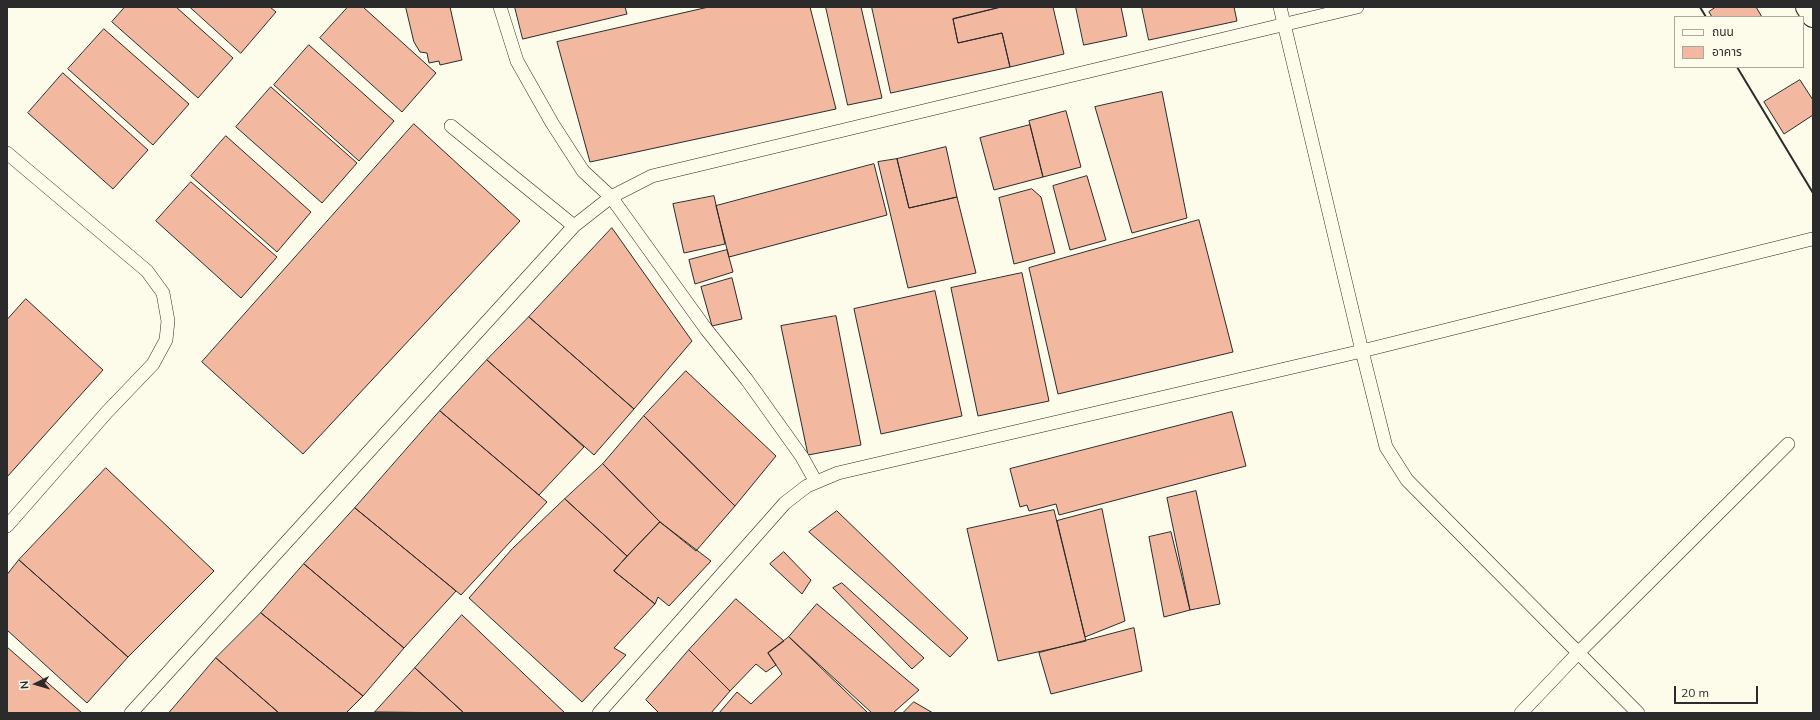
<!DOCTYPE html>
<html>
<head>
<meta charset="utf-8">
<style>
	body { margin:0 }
	#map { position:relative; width:1820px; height:720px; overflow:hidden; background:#fdfbea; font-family:Mulish,"Noto Sans Thai",sans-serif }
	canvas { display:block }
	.frame { position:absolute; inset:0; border:8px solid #2b2b2b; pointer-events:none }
	.legend { position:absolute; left:1674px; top:16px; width:130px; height:52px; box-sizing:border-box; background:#fdfbea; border:1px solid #a9a89e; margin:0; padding:5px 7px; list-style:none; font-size:12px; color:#2b2b2b }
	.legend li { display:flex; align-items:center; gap:8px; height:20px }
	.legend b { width:20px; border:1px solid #a9a89e }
	.north { position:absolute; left:16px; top:664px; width:40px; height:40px; -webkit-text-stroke:3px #fdfbea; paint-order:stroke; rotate:265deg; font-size:11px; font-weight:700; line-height:16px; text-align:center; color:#2b2b2b }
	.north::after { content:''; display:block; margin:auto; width:14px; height:18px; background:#2b2b2b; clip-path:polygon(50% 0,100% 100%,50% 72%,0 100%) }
	.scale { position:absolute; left:1674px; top:686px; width:84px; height:18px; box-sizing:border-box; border:2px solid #2b2b2b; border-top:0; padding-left:5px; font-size:12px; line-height:14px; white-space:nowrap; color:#2b2b2b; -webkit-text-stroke:3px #fdfbea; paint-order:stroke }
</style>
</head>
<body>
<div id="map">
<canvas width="1820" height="720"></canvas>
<div class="frame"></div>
<ul class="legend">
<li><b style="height:5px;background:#fdfbea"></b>ถนน</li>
<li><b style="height:11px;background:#f2b8a0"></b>อาคาร</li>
</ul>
<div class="north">N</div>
<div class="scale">20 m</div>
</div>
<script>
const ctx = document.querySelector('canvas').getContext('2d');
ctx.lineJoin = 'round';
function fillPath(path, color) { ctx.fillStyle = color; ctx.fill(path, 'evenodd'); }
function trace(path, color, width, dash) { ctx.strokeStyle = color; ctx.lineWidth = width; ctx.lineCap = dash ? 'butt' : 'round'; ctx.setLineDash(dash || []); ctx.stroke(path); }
const building = new Path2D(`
	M125,7H176L233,58L198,98L112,22Z
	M190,7H270L276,12L241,53Z
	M348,7H363L436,73L402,112L320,38Z
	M406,7H450L462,60L440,65L439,61L429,63L427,53L420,52L414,42Z
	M515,7H625L627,14L523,39Z
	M709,7H810L836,109L590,162L557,42Z
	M826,7H861L882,98L848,105Z
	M872,7H1001L953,19L958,43L1002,33L1010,67L891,93Z
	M1001,7H1053L1064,54L1010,67L1002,33L958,43L953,19Z
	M1076,7H1121L1127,36L1084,45Z
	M1142,7H1234L1237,21L1149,40Z
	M1716,7H1756L1762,17H1712L1709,12Z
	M104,29L189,104L153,145L68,69Z
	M309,45L394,121L359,161L274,85Z
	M63,73L148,150L113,189L28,113Z
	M1800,80L1813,100V115L1784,134L1764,102Z
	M271,87L357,163L322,203L236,127Z
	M1162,92L1187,218L1132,233L1095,107Z
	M1066,111L1081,167L1043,177L1029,121Z
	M414,124L520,221L303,454L202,362Z
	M1030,125L1043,177L994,190L980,138Z
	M226,136L311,212L277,252L191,176Z
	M946,147L957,197L909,208L897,159Z
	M897,159L909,208L957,197L976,273L908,288L878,162Z
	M874,164L887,215L729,257L716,206Z
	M1087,176L1106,240L1070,250L1053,186Z
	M191,182L277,257L241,298L156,221Z
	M1032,189L1041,197L1055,253L1014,264L999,198Z
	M714,196L725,244L684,253L673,204Z
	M1199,220L1233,352L1058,394L1029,268Z
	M612,228L692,341L634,409L529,317Z
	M727,250L733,272L695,284L689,260Z
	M1022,273L1049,401L978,416L951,288Z
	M732,278L742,319L712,326L701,287Z
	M935,291L962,416L881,434L854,309Z
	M26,299L103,370L7,477V320Z
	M836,316L861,445L808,455L781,326Z
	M529,317L634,409L594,455L487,360Z
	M487,360L584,447L539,495L440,411Z
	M686,371L776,456L735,506L644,416Z
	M440,411L547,502L461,595L355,508Z
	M1232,412L1246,466L1059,515L1056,504L1029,511L1027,505L1020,507L1010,469Z
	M644,416L735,506L696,551L660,522L603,464Z
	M603,464L660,522L627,556L565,499Z
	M106,468L214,571L128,657L19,560Z
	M1196,491L1220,604L1190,610L1167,498Z
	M565,499L627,556L614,571L655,604L614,648L626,655L582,702L469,598L512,549Z
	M355,508L456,591L404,648L304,564Z
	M1102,509L1125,621L1085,637L1057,521Z
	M1054,510L1086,641L998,661L967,529Z
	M837,511L968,638L950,657L809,532Z
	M660,522L711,561L669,606L658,597L655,604L614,571Z
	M1171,532L1190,610L1164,617L1149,537Z
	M784,552L811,580L802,594L770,564Z
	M19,560L128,657L87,703L7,630V575Z
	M304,564L404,648L363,696L261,613Z
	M842,583L924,658L912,669L833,588Z
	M736,599L784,641L768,653L776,665L766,672L756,664L730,691L689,650Z
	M817,604L919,690L893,713H872L789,637Z
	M261,613L363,696L346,713H279L216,658Z
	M462,615L565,713H464L415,668Z
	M1134,628L1142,671L1051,694L1039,653Z
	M789,637L868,713H719L737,692L751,704L782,674L768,653Z
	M7,647L82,713H7Z
	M689,650L730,691L711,713H659L646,700Z
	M216,658L279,713H169Z
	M415,668L464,713L375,712Z
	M914,702L933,713H903Z`);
const service = new Path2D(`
	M500,7L517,61L552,123L583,171L611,197L706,329L747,380L802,457L816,482
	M1280,7L1362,351L1386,447L1407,480L1638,713
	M451,126L574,226
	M7,153L147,271L163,293L168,321L166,340L153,364L107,412L7,526
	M131,713L574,226L611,197L652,176L1357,7
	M599,713L785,503L807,486L838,473L1362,351L1812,239
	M1521,713L1579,652L1788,444`);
const minor = new Path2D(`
	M1807,7L1813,16`);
const wall = new Path2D(`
	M1700,7L1706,17
	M1737,67L1813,193`);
fillPath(building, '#f2b8a0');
trace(building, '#2b2b2b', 1);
trace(service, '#2b2b2b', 14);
trace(minor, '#2b2b2b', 24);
trace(service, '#fdfbea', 13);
trace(minor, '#fdfbea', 22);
trace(wall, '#2b2b2b', 2);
</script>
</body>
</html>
